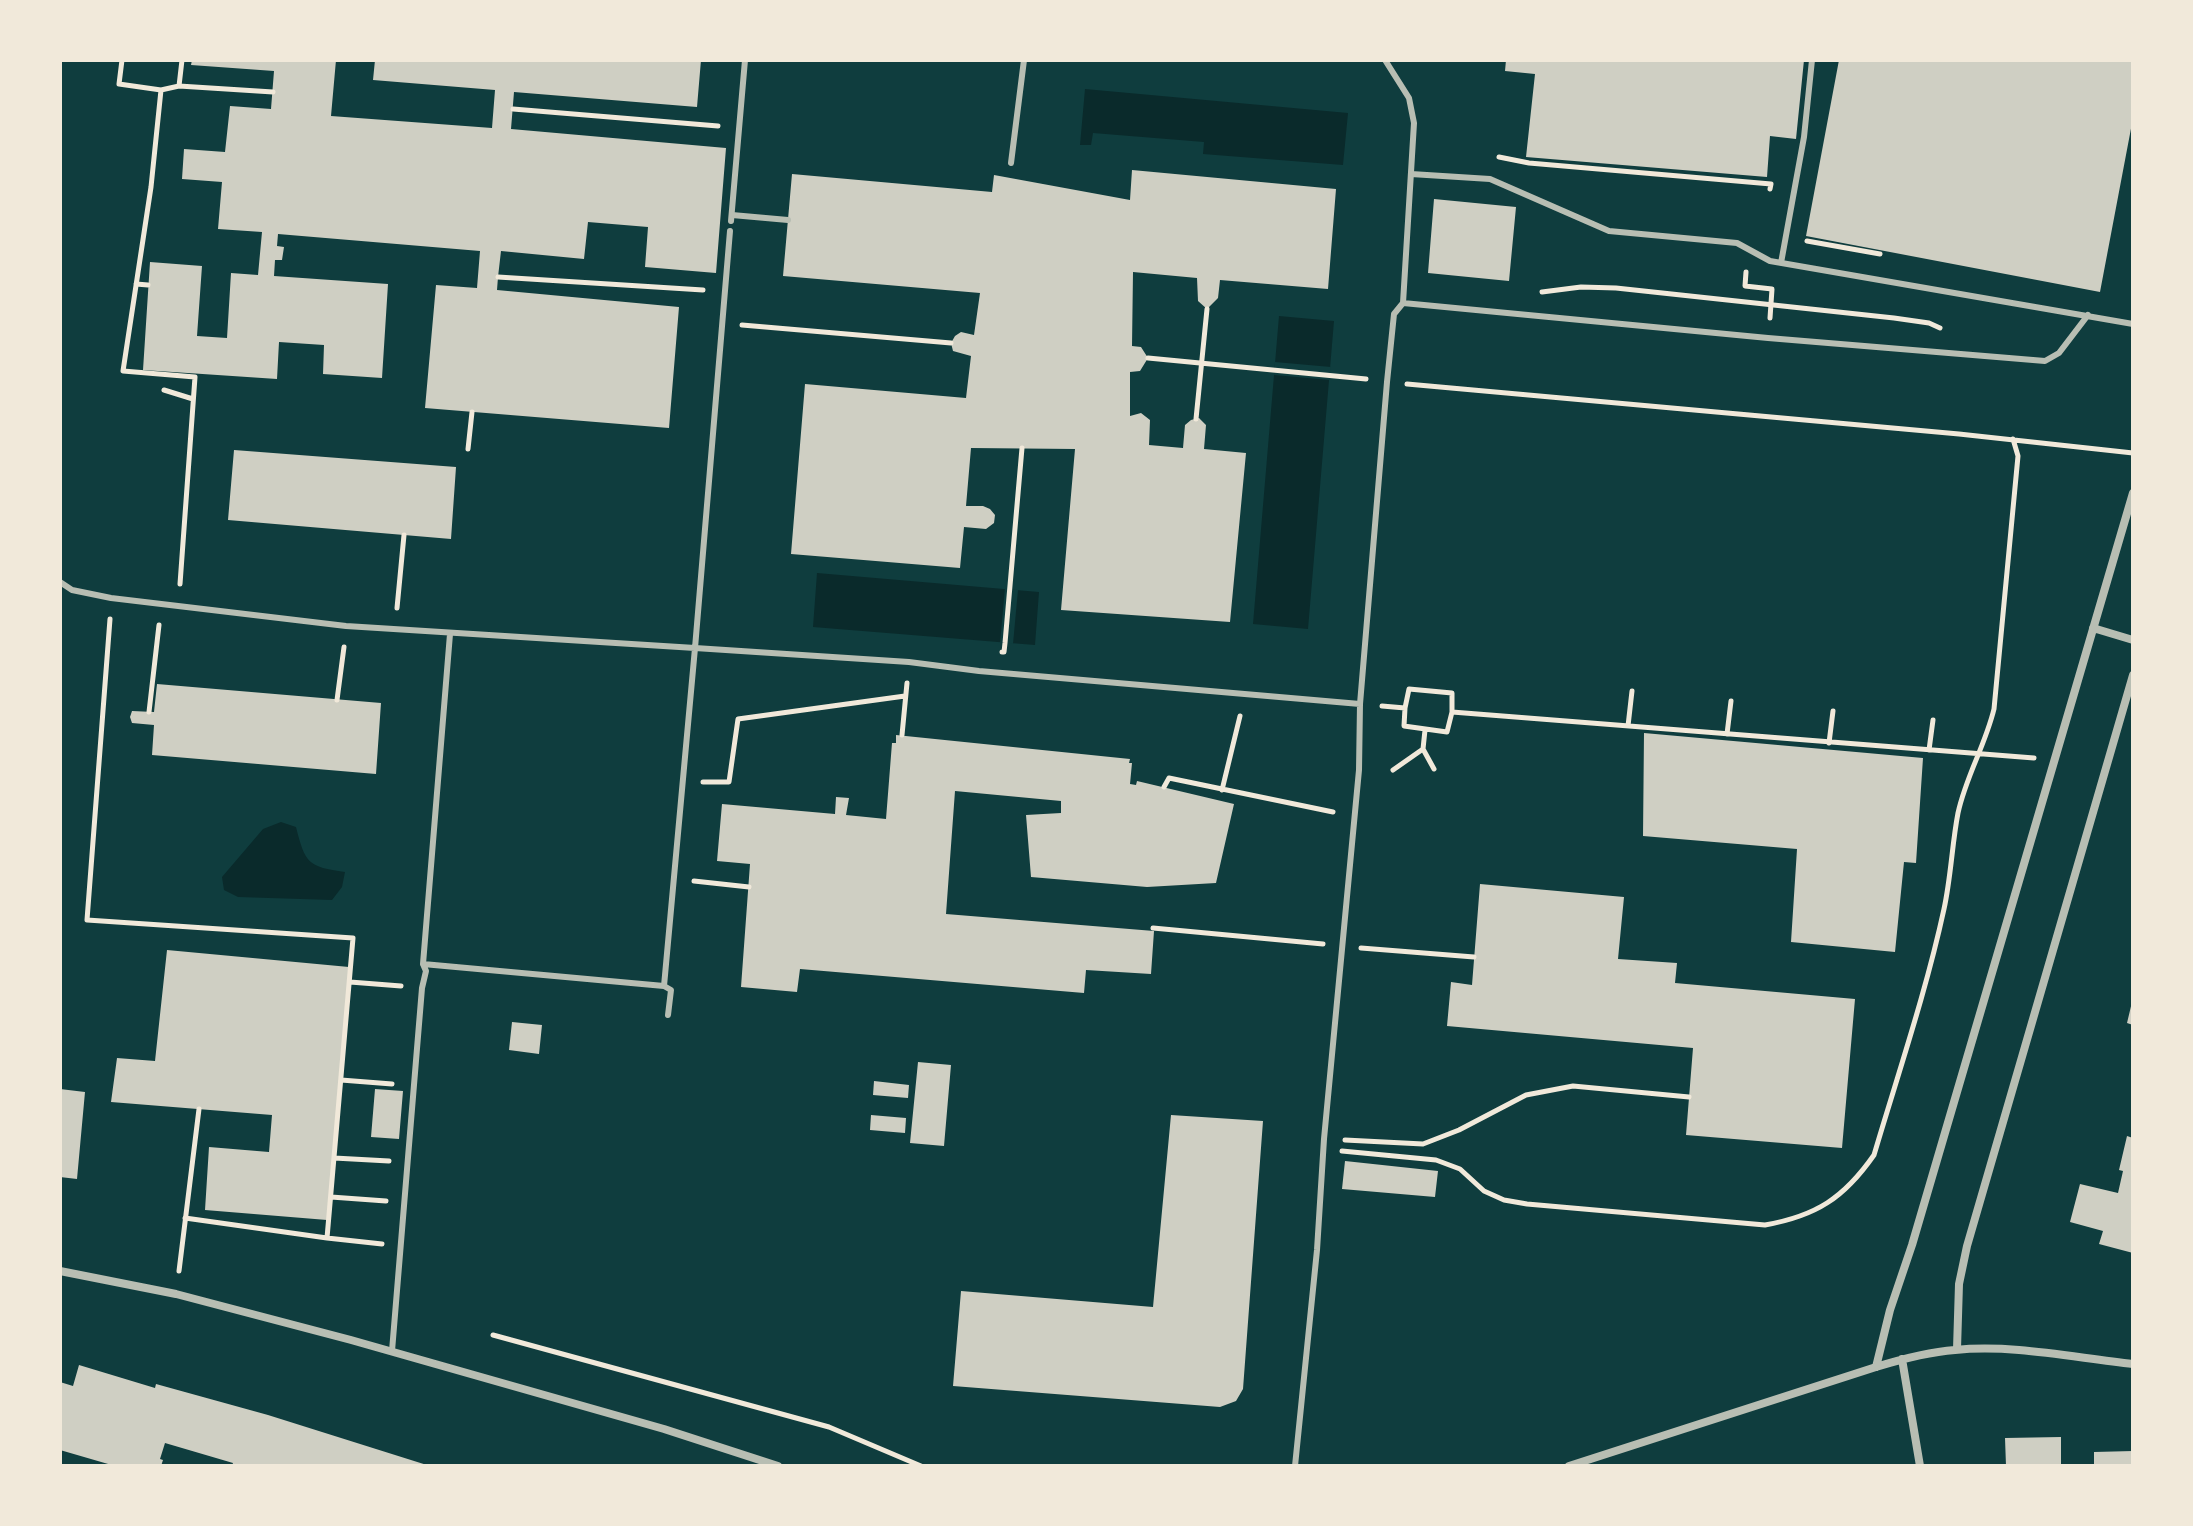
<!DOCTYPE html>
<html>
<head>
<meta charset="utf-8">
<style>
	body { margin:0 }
	#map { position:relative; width:2193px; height:1526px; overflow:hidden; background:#0f3d3e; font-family:Raleway,sans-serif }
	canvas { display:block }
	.frame { position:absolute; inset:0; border:62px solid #f1e9da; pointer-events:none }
</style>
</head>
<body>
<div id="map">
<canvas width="2193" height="1526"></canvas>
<div class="frame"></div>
</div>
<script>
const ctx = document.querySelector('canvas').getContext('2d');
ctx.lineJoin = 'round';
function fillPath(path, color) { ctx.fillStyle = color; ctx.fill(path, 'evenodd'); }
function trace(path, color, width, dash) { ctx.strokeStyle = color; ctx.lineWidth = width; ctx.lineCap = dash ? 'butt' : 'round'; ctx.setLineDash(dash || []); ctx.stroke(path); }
const water = new Path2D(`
	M1085,89L1348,113L1343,165L1203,154L1204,142L1093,133L1091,145H1080Z
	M1279,316L1334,321L1308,629L1253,624Z
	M817,573L1039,592L1035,645L813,627Z
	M281,822L296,827C305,863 308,867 345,872L342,887L332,900L238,897L224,890L222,877L263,829Z`);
const pier = new Path2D(`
	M1275,362L1331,367L1330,380L1274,375Z
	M1005,588L1018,590L1013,644L1000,643Z`);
const building = new Path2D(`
	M192,60H336L331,116L492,128L495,90L373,80L375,60H701L697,107L514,92L511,129L726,148L716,273L645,267L648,227L588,222L584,259L501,251L498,277L497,290L679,307L669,428L425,408L436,285L477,288L480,251L278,234L277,246L284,247L282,260H275L274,276L388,284L382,378L323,374L324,345L279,342L277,379L143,370L150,262L202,266L197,336L227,338L231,273L258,275L262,232L218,229L222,182L182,179L184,149L225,152L230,106L271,109L274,71L191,65Z
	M1506,60H1804L1796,139L1770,136L1767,177L1526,157L1535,74L1505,71Z
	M1839,60H2133V118L2100,292L1806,236Z
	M1132,170L1336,189L1328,289L1220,280L1218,298L1207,309L1198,301L1197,278L1133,272L1132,346L1141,347L1148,358L1140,371L1130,372V416L1141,413L1150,420L1149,445L1183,448L1185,425L1191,420L1199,418L1206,425L1204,449L1246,453L1230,622L1061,610L1075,449L971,448L966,506H983L990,509L995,515L994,523L986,529L964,527L960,568L791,554L805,384L966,398L971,356L953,351L951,343L955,336L961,332L974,335L980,293L783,276L792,174L992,192L994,175L1130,200Z
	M1434,199L1516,207L1509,281L1428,273Z
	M234,450L456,467L451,539L228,520Z
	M157,684L381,703L376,774L152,755L154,725L132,723L130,717L132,711L154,712Z
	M1644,733L1923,758L1916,863L1904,862L1895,952L1791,942L1797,849L1643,836Z
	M896,735L1130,759L1129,763H1132L1130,784L1136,785L1137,781L1234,804L1216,883L1147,887L1031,877L1026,815L1061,813V801L955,791L946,914L1154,931L1151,974L1086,970L1084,993L800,969L797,992L741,987L750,864L717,861L722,804L835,814L836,797L849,798L846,815L886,819L892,743H896Z
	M1480,884L1624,897L1618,959L1677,963L1675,983L1855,999L1842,1148L1686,1135L1693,1048L1447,1026L1451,982L1472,985Z
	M167,950L349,967L327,1220L205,1210L209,1147L269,1152L272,1115L111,1102L117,1058L155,1061Z
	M2132,1002H2133V1025L2127,1023Z
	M512,1022L542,1025L539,1054L509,1050Z
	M918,1062L951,1065L944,1146L910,1143Z
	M874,1081L909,1085L908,1098L873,1095Z
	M60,1089L85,1092L77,1179L60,1177Z
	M375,1089L403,1091L399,1139L371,1137Z
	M871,1115L906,1118L905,1133L870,1130Z
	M1171,1115L1263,1121L1243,1389L1236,1401L1220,1407L953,1386L961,1291L1153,1307Z
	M2127,1136L2133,1138V1253L2099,1244L2103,1231L2070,1222L2080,1184L2118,1193L2123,1171L2119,1170Z
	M1345,1161L1438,1171L1435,1197L1342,1189Z
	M79,1365L155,1388L156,1384L268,1415L430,1466H232L233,1463L165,1443L160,1459L163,1460L161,1466H115L60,1450V1382L73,1386Z
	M2061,1437V1466H2006L2005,1438Z
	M2133,1451V1466H2094V1452Z`);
const path = new Path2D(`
	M122,60L119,84L161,90L151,187L123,371L195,377L180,584
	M179,86L182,60
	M161,90L179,86L273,92
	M513,109L718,126
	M1499,157L1529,163L1771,184L1770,189
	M1807,241L1880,254
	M1746,272L1745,286L1772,289L1770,318
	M498,277L703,290
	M136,284L148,285
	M1542,292L1581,287L1616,288L1894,318L1929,323L1940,328
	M742,325L951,343
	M1148,358L1366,379
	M1407,384L1959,434L2133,453
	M164,390L193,399
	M1196,419L1207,309
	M468,449L472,412
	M397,608L404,535
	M110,619L87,920L353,938L327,1238L185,1218
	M1002,652H1004L1005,643L1022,448
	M337,700L344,647
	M1382,706L1405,708L1409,689L1452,693V712L2034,758
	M1405,708L1404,726L1447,732L1452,712
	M149,712L159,625
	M1628,726L1632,691
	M1425,730L1423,749L1434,769
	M1727,734L1731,701
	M902,735L907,683
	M1829,743L1833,711
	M1929,750L1933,720
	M1393,770L1423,749
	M703,782H729L738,719L905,696
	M1164,787L1169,778L1333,812
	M1222,790L1240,716
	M694,881L749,887
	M1153,928L1323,944
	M1361,948L1474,957
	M350,982L401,986
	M341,1080L392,1084
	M1345,1140L1423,1144L1459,1130L1526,1095L1573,1086L1689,1097
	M1342,1151L1436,1160L1460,1169L1484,1191L1504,1200L1527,1204L1765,1225C1816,1216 1844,1198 1874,1155C1898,1074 1926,992 1944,909C1951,877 1952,844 1958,813C1966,776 1985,746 1994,709L2018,456L2013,439
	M334,1158L389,1161
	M331,1197L386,1201
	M327,1238L382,1244
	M179,1271L199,1109
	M493,1335L829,1427L921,1466`);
const service = new Path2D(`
	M1011,163L1024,60
	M1411,174L1490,179L1609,231L1737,243L1770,261L2133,324
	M732,215L788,220
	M731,221L745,60
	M730,231L695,648L909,662L979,671L1360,704
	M1781,263L1804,137L1812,60
	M1403,303L1768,338L2045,361L2059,353L2088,315
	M60,582L72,590L111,598L346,626L695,648L664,986L671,990L668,1015
	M423,964L664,986
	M392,1351L422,988L426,971L423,964L450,634
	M1295,1466L1317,1250L1324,1139L1359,770L1360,704L1387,382L1394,314L1403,303L1414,123L1409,98L1385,60`);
const minor = new Path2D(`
	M2093,628L2133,640
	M60,1271L176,1294L351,1340L664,1429L778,1466
	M1957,1349L1959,1284L1967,1246L2133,675
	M1902,1359L1920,1466
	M1876,1367L1890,1310L1912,1245L2133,493
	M1569,1466L1876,1367C1902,1359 1928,1352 1955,1350C2013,1344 2075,1358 2133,1364`);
fillPath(water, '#0a2a2b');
fillPath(pier, '#0f3d3e');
fillPath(building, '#cfcfc3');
trace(path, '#f1e9da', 5);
trace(service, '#b8beb3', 6);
trace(minor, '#b8beb3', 8);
</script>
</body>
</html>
